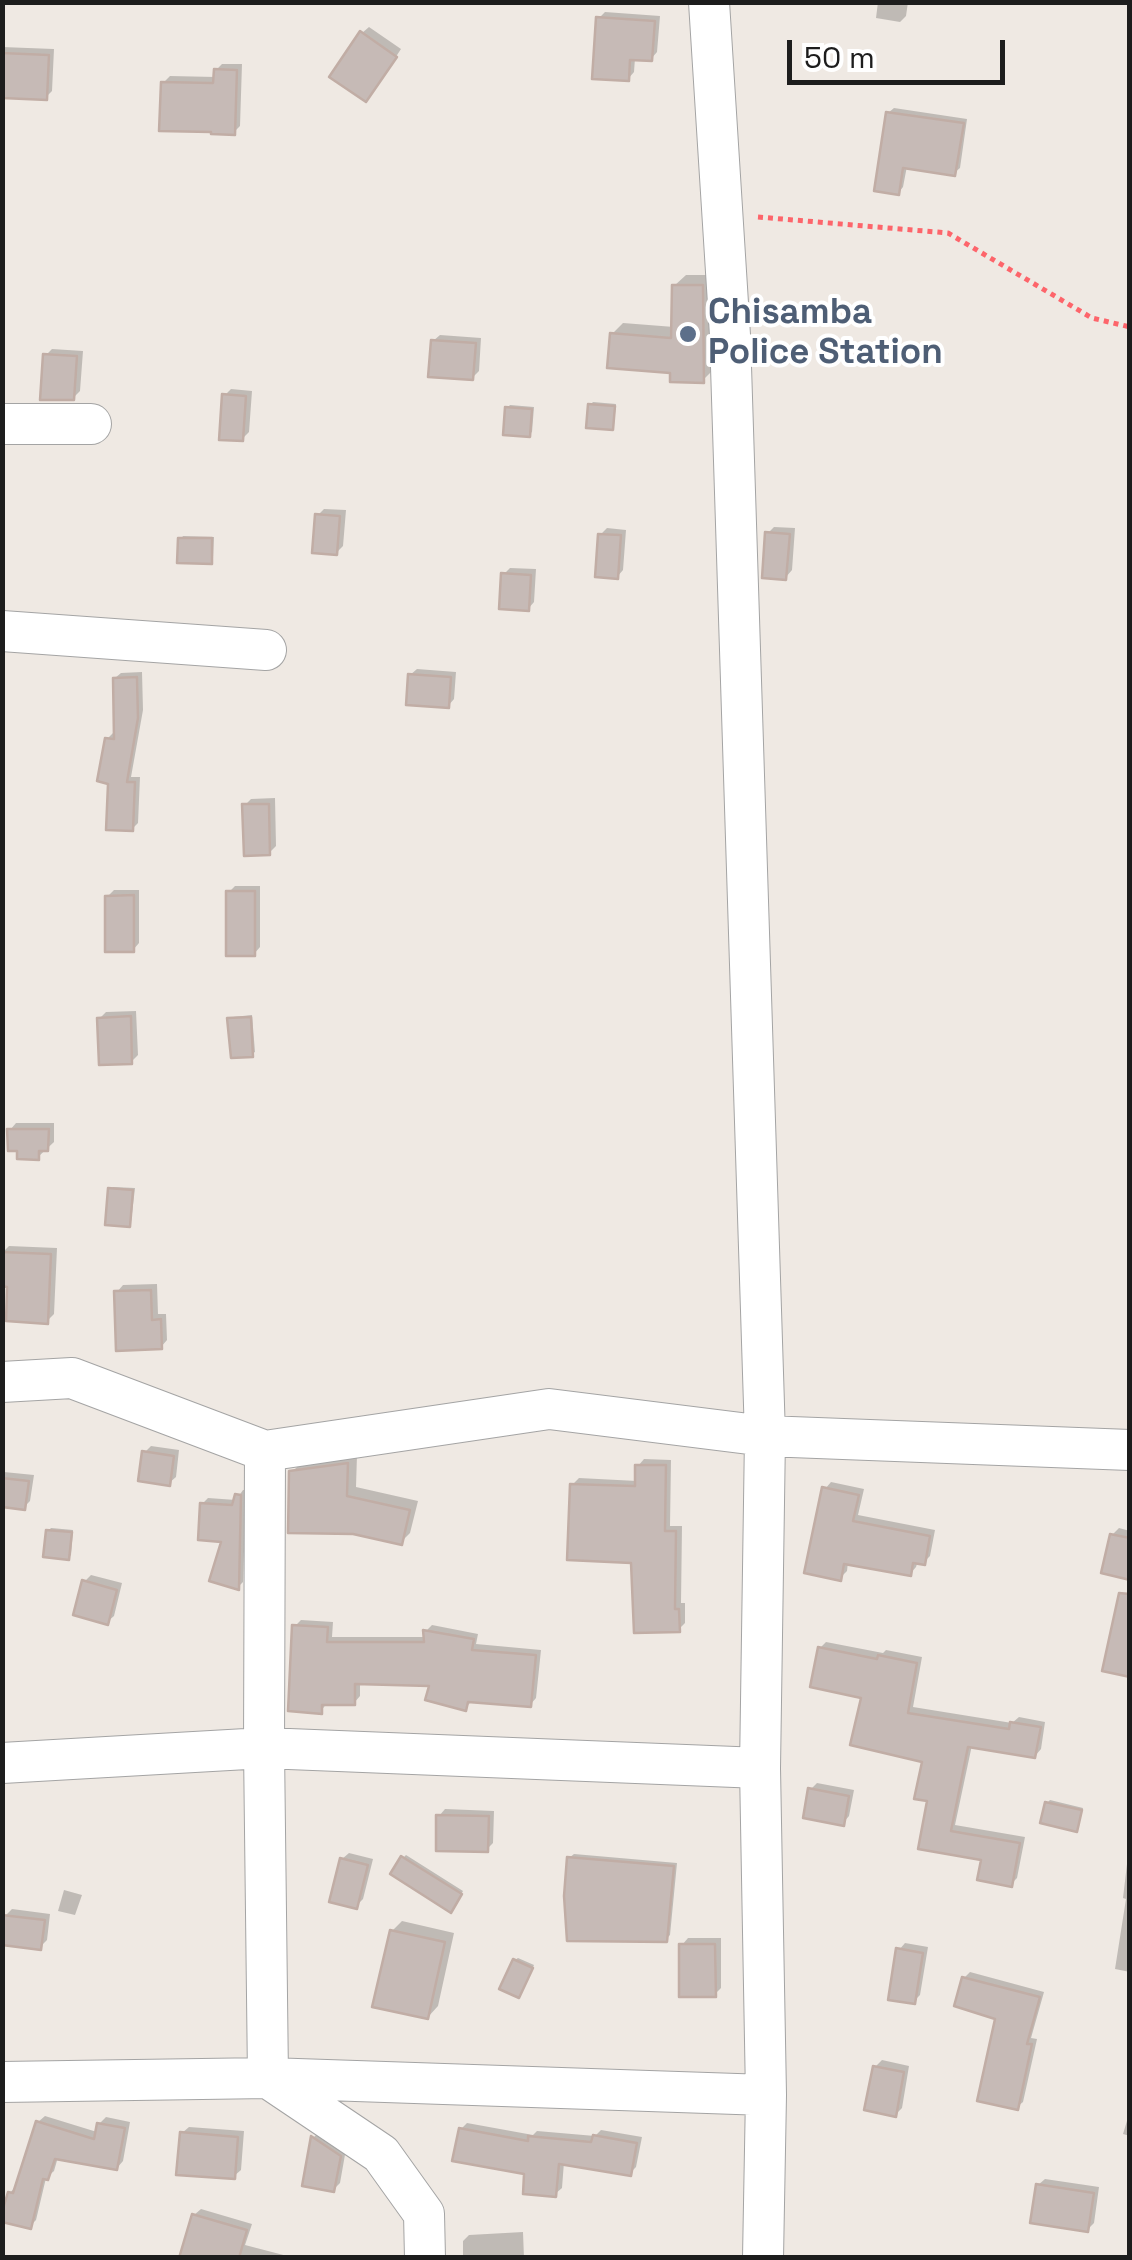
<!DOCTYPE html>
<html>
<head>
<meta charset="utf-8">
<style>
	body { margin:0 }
	#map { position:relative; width:1132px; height:2260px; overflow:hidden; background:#efe9e3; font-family:"Space Grotesk",sans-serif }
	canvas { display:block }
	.frame { position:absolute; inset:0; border:5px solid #1d1d1d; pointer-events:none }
	.scale { position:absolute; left:787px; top:40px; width:218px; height:45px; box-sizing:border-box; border:5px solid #1d1d1d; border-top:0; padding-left:12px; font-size:30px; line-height:35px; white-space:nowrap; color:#1d1d1d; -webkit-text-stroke:8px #fff; paint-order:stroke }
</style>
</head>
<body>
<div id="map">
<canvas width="1132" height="2260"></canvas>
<div class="frame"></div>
<div class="scale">50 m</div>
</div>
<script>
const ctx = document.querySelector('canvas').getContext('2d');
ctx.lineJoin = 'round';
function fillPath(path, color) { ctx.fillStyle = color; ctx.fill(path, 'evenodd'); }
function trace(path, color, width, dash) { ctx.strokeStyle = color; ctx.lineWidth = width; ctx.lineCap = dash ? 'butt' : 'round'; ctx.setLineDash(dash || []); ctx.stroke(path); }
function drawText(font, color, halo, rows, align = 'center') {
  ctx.font = font + ' "Space Grotesk",sans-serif'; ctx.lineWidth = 8; ctx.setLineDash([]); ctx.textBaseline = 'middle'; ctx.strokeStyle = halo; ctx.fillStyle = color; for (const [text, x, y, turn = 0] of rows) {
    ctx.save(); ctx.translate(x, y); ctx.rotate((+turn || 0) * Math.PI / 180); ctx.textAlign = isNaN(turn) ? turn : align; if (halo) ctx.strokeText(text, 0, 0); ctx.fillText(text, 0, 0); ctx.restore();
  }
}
const shadow = new Path2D(`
	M878,2H908L906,16L900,22L876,18Z
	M605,12L660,16L657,52L651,59L635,58L634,72L628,79L599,18Z
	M369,27L401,49L372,93L362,33Z
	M2,47L54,49L52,91L46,97L2,95Z
	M222,64H242L240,126L234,132L163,83L170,76L216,77V70Z
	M894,108L967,119L960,168L954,173L907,166L903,187L898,193L888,113Z
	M686,275H713L714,369L703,380L612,334L623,323L674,327V286Z
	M440,335L481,338L479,371L472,378L433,341Z
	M52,349L83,351L80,391L73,398L46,355Z
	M231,389L252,391L249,432L242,439L224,396Z
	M593,402L616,404L614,425L612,427L590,405Z
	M510,405L534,407L532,432L529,434L507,408Z
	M324,509L346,510L343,546L336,553L318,515Z
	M774,527L795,528L792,570L786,577L768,533Z
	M607,528L626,530L623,570L617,577L600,535Z
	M183,536L214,537L213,559L211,562L181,539Z
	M510,568L536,569L534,602L528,609L504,574Z
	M417,669L456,672L454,699L448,706L410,675Z
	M142,672L143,710L131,777H140L138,823L132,829L111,782L107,739L113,733L117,734L115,678L121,673Z
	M275,798L276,846L269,853L245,805L251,799Z
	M235,886H260V947L254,954L229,892Z
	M114,890H139V943L133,950L107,897Z
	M136,1011L138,1055L131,1062L99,1019L106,1012Z
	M252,1015L255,1052L252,1054L230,1019L233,1017Z
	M16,1123H54V1142L38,1157L10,1130Z
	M113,1187L135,1188L131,1222L129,1224L110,1189Z
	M9,1246L57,1248L54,1314L47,1321L10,1284L3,1252Z
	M157,1284L158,1314H166L167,1340L161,1347L117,1292L123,1285Z
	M151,1446L179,1450L176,1477L169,1483L145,1452Z
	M357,1455L356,1487L418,1501L410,1533L401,1542L291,1473L301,1463Z
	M644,1459L671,1460L670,1526H682L681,1603H685V1623L679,1629L633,1560L572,1485L579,1478L637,1481L638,1466Z
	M4,1472L34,1475L30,1501L24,1507L2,1505Z
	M831,1482L864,1489L858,1515L935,1530L930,1556L924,1562L918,1561L916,1567L910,1574L848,1562L847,1571L840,1578L825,1489Z
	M243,1490H246L243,1582L238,1587L224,1539L202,1504L208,1498L236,1500Z
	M51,1528L73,1530L71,1555L68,1558L48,1531Z
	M1119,1528L1130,1531V1577L1112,1535Z
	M91,1575L122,1583L114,1616L107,1622L84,1582Z
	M301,1620L333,1622L332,1637H426V1631L432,1625L478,1634L476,1644L541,1650L536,1698L530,1705L472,1700L465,1709L432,1684L360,1681V1696L354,1703H327L321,1711L295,1626Z
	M826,1642L883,1653L886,1650L922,1657L913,1707L1012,1723L1019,1717L1045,1722L1041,1749L1035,1756L972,1745L955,1825L1025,1837L1017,1878L1011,1884L984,1858L921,1847L930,1799L925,1760L820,1648Z
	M817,1783L854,1790L849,1816L843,1823L811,1789Z
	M1050,1800L1083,1808L1079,1826L1076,1829L1047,1803Z
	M445,1809L494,1811L493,1843L487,1849L439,1816Z
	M349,1853L373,1859L363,1899L356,1906L342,1859Z
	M574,1854L677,1863L670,1935L666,1939L569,1858Z
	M406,1855L463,1891L453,1907L403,1858Z
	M1130,1862V1972L1115,1969L1126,1899L1123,1898L1127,1864Z
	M64,1890L82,1895L75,1915L58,1911Z
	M12,1909L50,1914L47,1940L40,1947L5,1916Z
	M402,1921L454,1933L438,2006L428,2017L392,1931Z
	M688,1938H721V1988L715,1994L682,1945Z
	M905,1943L928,1947L920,1995L914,2001L899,1950Z
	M518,1958L534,1965L521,1992L515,1960Z
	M970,1972L1044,1992L1031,2038L1037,2039L1023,2102L1017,2107L998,2017L964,1978Z
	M882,2060L909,2066L902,2108L896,2114L875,2067Z
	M1130,2111V2136L1123,2134Z
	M45,2116L97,2132L99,2124L106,2117L130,2122L123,2161L117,2168L58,2157L54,2171L46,2178L36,2220L30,2226L10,2193L16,2186L38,2122Z
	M467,2123L533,2135L537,2131L595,2136L601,2130L642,2137L636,2167L630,2173L564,2162L562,2188L555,2194L527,2172L461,2129Z
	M189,2127L244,2131L241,2170L234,2176L182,2133Z
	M320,2131L346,2149L340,2183L333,2190L305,2184L314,2137Z
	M1045,2179L1099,2187L1094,2223L1087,2230L1038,2185Z
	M201,2209L252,2224L245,2245L295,2258H185L194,2215Z
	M523,2232L524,2258H463V2241L469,2235Z`);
const building = new Path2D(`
	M596,17L655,21L652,61L630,60L629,81L592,79Z
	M360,31L397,57L366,102L329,77Z
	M2,53L49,55L47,100L2,98Z
	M214,69L237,70L235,135L211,134V132L159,131L161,82L213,83Z
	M886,112L964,123L955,176L903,168L899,195L874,191Z
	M672,285H703L704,383L670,382V373L607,368L610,333L671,338Z
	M431,340L476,343L473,380L428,377Z
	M43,354L77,356L74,400H40Z
	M222,394L246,396L243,441L219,440Z
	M588,404L615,406L613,430L586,428Z
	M505,407L532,409L530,437L503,435Z
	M315,514L340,516L337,555L312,553Z
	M765,532L790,534L786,580L762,578Z
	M598,534L621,535L618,579L595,577Z
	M178,538H212V564L177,563Z
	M501,573L531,575L529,611L499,609Z
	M408,674L451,677L449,708L406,705Z
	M137,677L138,718L127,782H135L133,831L106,830L108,784L97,781L105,738L114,739L113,678Z
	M242,804H269L270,855L244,856Z
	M226,891H255V956H226Z
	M134,895V952H105V896Z
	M131,1016L132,1064L99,1065L97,1018Z
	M251,1017L253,1057L231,1058L227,1018Z
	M7,1129H49L48,1151H39V1160L17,1159V1151H8Z
	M108,1188L133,1190L130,1227L105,1225Z
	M2,1252L51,1254L48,1324L6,1321L7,1287L2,1286Z
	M151,1290L152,1320L161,1319L162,1349L116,1351L114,1291Z
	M142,1451L174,1456L170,1486L138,1481Z
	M348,1463L347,1496L410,1510L402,1545L353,1534L288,1533L289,1471Z
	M635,1465H666L665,1531H676L675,1609H679L680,1632L634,1633L631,1563L567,1560L570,1484L635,1486Z
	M2,1478L29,1481L25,1510L2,1507Z
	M822,1487L859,1495L853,1521L930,1536L925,1565L913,1563L911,1576L844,1564L841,1581L804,1573Z
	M235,1494L241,1495L239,1590L209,1581L221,1542L198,1540L200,1503L232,1505Z
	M46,1530L72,1532L69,1560L43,1557Z
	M1110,1534L1130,1538V1580L1101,1573Z
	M82,1580L117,1590L108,1625L73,1615Z
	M1119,1593L1130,1594V1677L1102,1671Z
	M292,1625L328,1627L327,1642H424L423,1630L474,1639L472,1650L536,1655L531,1707L468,1702L466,1711L425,1700L429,1686L355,1684V1705H322V1714L288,1711Z
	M818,1647L877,1659L878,1655L917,1663L908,1713L1009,1729L1010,1722L1041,1727L1035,1758L968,1747L951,1831L1020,1843L1012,1887L977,1880L981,1860L918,1849L927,1801L914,1799L922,1762L850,1745L861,1698L810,1687Z
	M808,1788L849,1796L844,1826L803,1818Z
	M1045,1802L1082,1810L1077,1832L1040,1823Z
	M436,1815L489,1816L488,1852L436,1851Z
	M401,1856L462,1894L451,1913L390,1874Z
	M567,1857L674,1866L667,1942L567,1941L564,1896Z
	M340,1858L368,1865L357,1909L329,1902Z
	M2,1915L45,1920L41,1950L2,1945Z
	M390,1930L445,1942L428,2019L372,2007Z
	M679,1944H715L716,1997H679Z
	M896,1948L923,1953L915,2004L888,2000Z
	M513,1959L533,1968L519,1998L499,1989Z
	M962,1977L1040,1997L1027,2044H1032L1018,2110L977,2101L995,2019L954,2006Z
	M873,2066L904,2072L896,2117L864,2110Z
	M36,2121L94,2139L97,2123L125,2128L117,2170L55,2159L48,2180L43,2179L31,2229L2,2222V2212L8,2192L13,2193Z
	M459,2128L528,2141V2136L591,2142L593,2135L637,2143L631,2176L559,2164L556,2197L523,2194L524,2174L452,2161Z
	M180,2132L238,2137L235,2179L176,2175Z
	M311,2136L341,2156L334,2192L302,2186Z
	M1036,2184L1094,2193L1088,2232L1030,2223Z
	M192,2214L247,2230L239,2258H179Z`);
const path = new Path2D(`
	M758,217L948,233L1092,318L1130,327`);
const minor = new Path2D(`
	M709,2L730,335L765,1436L760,1768L766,2095L763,2258
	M2,424H91
	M2,631L266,650
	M2,1382L72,1378L265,1451L549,1409L765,1436L1130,1450
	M265,1451L264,1748L268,2078L381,2154L424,2214L425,2258
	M2,1763L264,1748L760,1768
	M2,2082L268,2078L766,2095`);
const markers = [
	[688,334,10,"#5c6f8a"]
];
const serviceNames = [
	["Chisamba",708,314],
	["Police Station",708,354]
];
fillPath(shadow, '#0003');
fillPath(building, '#c6bab6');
trace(building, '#c1ada5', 2.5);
trace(minor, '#a4a4a4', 42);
trace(path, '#fd656b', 5, [5, 5]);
trace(minor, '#fff', 40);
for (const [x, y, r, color] of markers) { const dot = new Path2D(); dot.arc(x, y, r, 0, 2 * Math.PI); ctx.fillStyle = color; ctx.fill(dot); trace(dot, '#fff', 4); }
drawText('bold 35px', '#4e5e75', '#fff', serviceNames, 'left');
</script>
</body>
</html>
